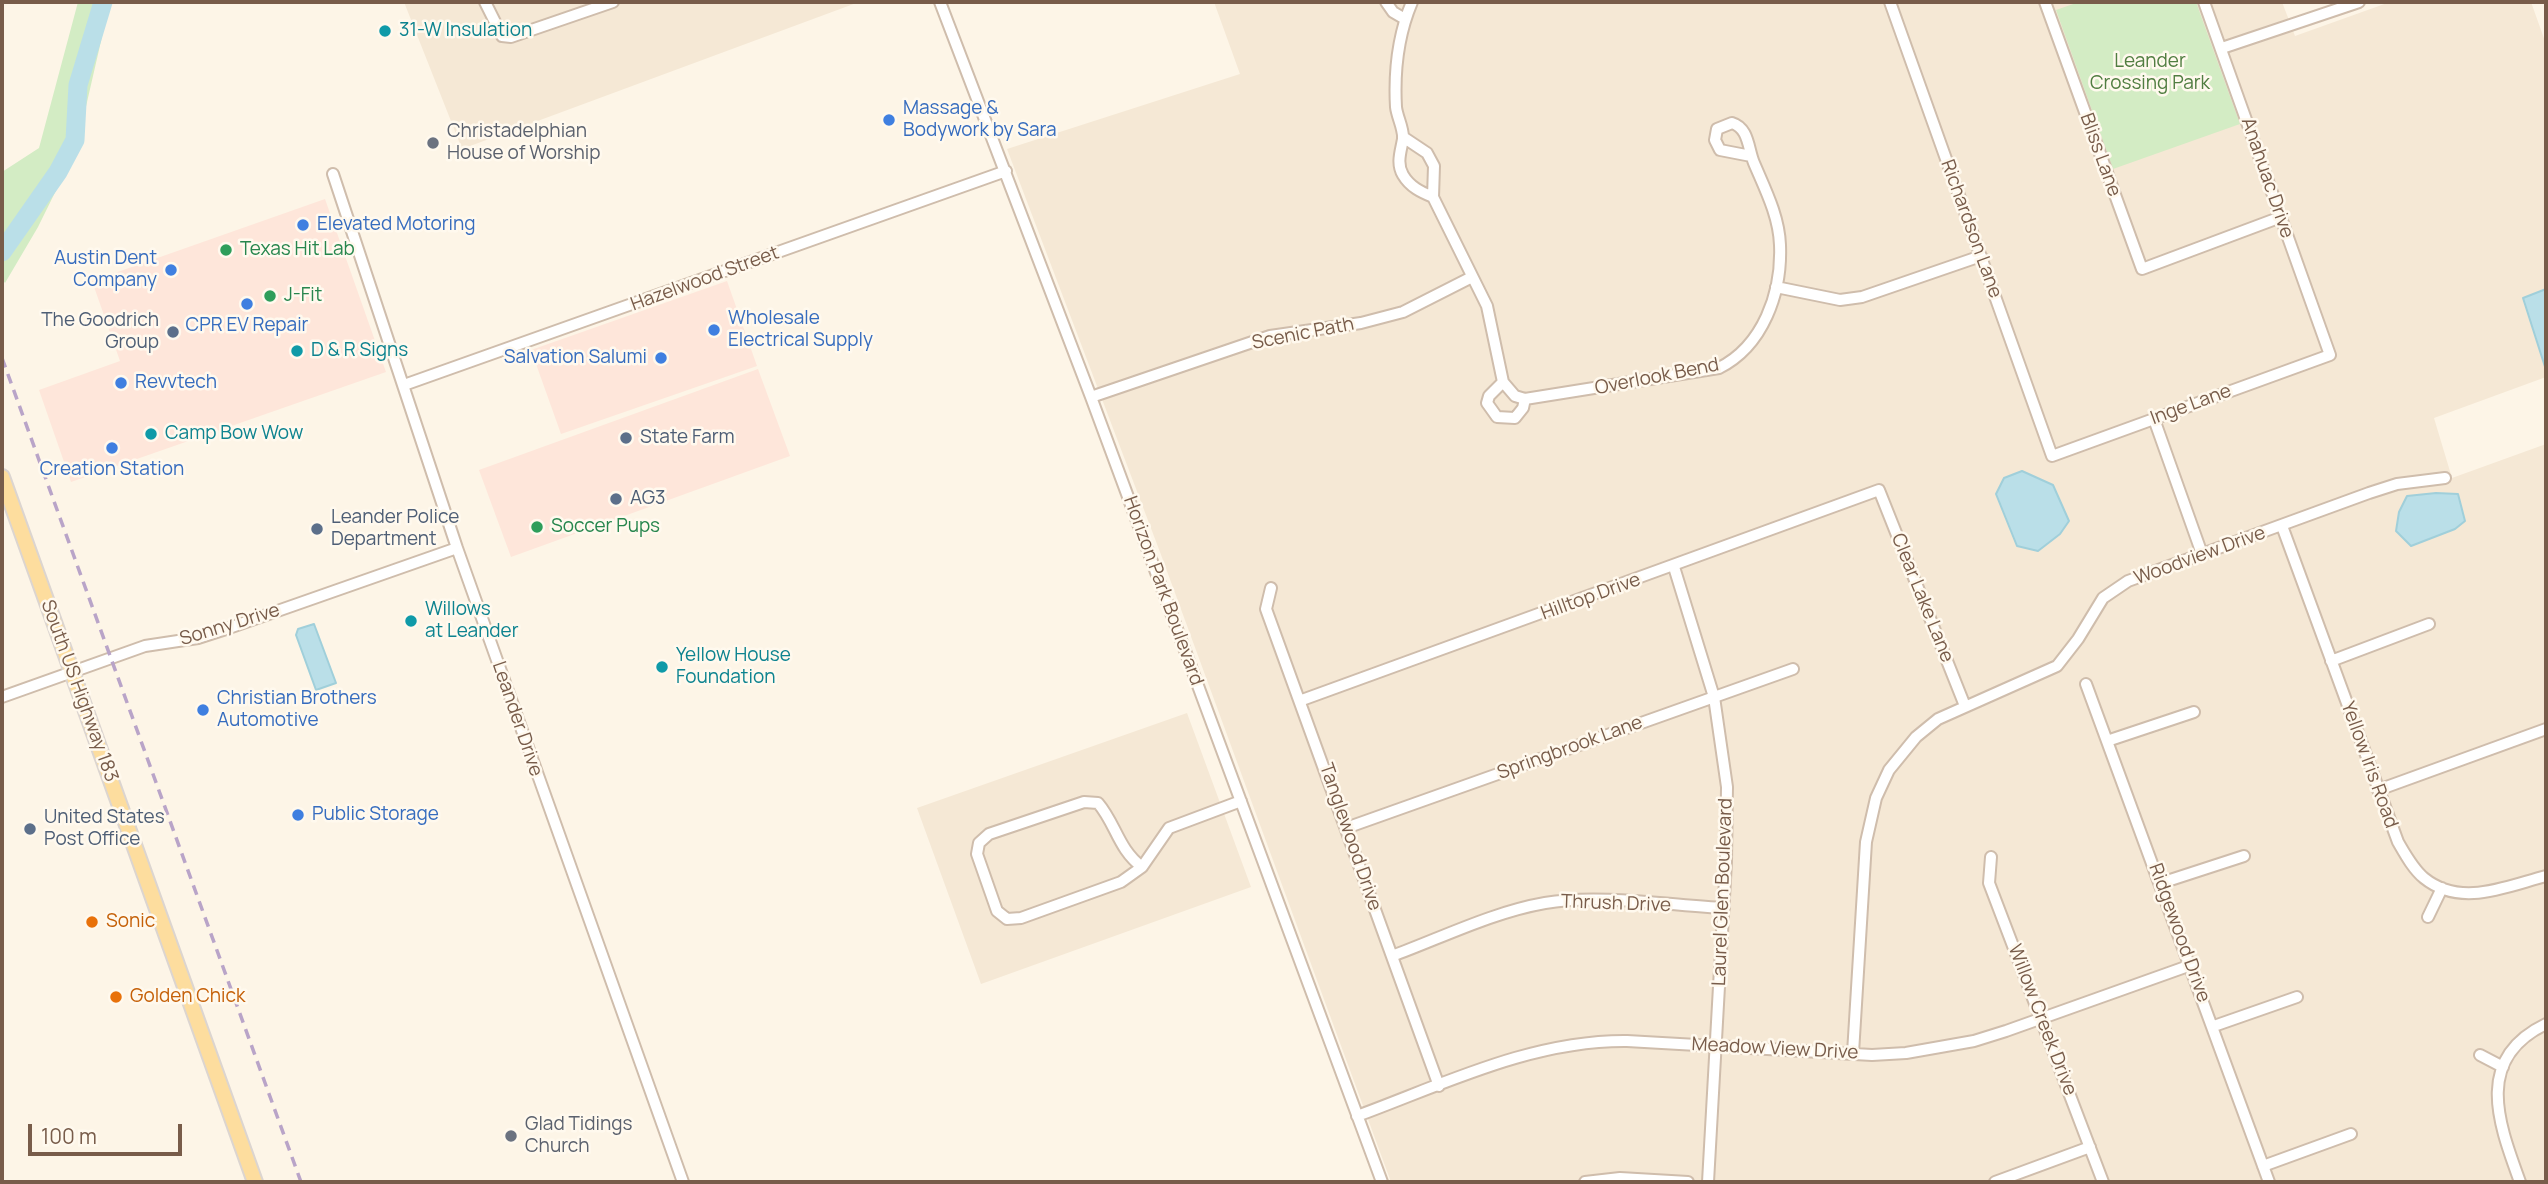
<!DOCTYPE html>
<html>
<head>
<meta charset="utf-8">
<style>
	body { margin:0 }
	#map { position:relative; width:2548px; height:1184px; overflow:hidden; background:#fdf5e7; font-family:Manrope,sans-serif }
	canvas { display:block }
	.frame { position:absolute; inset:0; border:4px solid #785c4a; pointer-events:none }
	.scale { position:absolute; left:28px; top:1124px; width:154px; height:32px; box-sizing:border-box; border:4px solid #785c4a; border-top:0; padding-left:9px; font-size:21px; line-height:24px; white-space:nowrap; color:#785c4a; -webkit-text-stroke:5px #fff9ee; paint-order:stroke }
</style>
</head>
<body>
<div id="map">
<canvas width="2548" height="1184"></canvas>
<div class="frame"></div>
<div class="scale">100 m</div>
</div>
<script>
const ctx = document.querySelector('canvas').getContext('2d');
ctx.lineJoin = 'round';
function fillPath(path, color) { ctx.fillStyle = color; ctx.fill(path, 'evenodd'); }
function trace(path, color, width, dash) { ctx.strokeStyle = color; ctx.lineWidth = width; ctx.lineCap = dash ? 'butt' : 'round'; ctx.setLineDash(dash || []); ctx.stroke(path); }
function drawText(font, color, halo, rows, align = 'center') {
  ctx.font = font + ' Manrope,sans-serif'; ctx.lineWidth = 5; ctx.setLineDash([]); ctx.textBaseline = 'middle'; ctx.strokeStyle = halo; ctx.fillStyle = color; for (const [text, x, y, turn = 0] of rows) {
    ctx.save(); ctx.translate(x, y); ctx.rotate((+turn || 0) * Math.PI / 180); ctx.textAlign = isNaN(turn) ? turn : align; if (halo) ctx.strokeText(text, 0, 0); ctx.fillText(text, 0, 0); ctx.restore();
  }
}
const residential = new Path2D(`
	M404,2H859L462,149Z
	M1214,2H2282L2295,36L2390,2H2531L2546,44V377L2434,418L2452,478L2546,444V1182H1391L1160,552L1007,149L1240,74Z
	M1187,713L1251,887L981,984L917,808Z`);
const commercial = new Path2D(`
	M325,199L386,372L71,482L39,390L120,361L92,281Z
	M727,281L757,366L561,434L531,350Z
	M758,369L790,456L511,557L479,470Z`);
const green = new Path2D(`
	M78,2H110L76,150L38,227L5,283L2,279V172L39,148Z
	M2079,2H2196L2240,124L2113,169L2056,10Z`);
const water = new Path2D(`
	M2546,289V370L2523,298Z
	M2022,471L2053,485L2069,521L2060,534L2038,551L2017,546L1996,494L2004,478Z
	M2436,493L2458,494L2465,521L2455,529L2411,546L2396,531L2399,512L2407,496Z
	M314,624L336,683L316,690L296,635L298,629Z`);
const river = new Path2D(`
	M2,252L58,172L75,140L78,85L103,2`);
const minor = new Path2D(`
	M485,2L502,36L511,37L613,2
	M940,2L1091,397L1382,1182
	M1386,2L1393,12L1405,19
	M1412,2C1398,35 1394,71 1396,107C1397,117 1404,129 1403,139C1401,151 1396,163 1403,175C1410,187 1421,192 1433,197
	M1890,2L2052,456L2330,355L2204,2
	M2045,2L2142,269L2281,217
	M2222,48L2359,2
	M1403,137L1427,153L1434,166L1433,197L1487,306L1503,382L1515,396L1525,399L1719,368C1763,346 1782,293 1780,245C1779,216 1765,189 1754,163C1748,149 1749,128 1732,123L1717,129L1715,140L1720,150L1751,156
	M333,174L457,548L683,1182
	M1776,287L1840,300L1862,297L1981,256
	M1503,382L1489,396L1487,403L1497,417L1515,418L1523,408L1525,399
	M404,385L1006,171
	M1091,397L1270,336L1361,323L1403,312L1472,277
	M2154,419L2202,554
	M2282,526L2398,842C2405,854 2413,869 2424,878C2461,908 2507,886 2546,876
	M1674,567L1714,697L1727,787L1726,862L1708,1182
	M1271,588L1266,609L1439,1086
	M2331,661L2429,624
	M2086,684L2269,1182
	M2,697L145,646L198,638L229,628L457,548
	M1302,700L1879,490L1965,706
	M2107,741L2194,712
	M2378,790L2546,729
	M1346,828L1793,669
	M1991,857L1989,883L2103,1182
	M1142,867L1121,882L1021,918L1007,919L997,911L977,854L979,843L989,834L1084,802L1098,803C1116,824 1118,849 1142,867L1169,828L1241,801
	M2161,883L2244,856
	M2428,917L2442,888
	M1392,956C1441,938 1493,912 1545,903C1598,894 1669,905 1724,908
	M2214,1026L2297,997
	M1853,1053L1866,842L1876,798L1889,770L1916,737L1938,719L2057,666L2078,639L2103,598L2128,581L2369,493L2397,484L2445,478
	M2480,1055L2503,1067
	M1357,1116C1444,1084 1532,1040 1627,1041L1872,1055L1906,1053L1974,1041L2006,1031L2191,965
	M2263,1166L2351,1134
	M1585,1182L1620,1178L1688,1182
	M1995,1182L2090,1147
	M2520,1182C2499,1124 2473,1059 2546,1024`);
const major = new Path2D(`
	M2,477L255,1182`);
const rail = new Path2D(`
	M2,358L301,1182`);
const markers = [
	[385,31,7,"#0f9aa8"],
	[889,120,7,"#3f7fe0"],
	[433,143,7,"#6b7280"],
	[303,225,7,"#3f7fe0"],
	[226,250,7,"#2e9e5b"],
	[171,270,7,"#3f7fe0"],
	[270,296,7,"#2e9e5b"],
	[247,304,7,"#3f7fe0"],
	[714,330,7,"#3f7fe0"],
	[173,332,7,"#5c6f8a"],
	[297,351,7,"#0f9aa8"],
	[661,358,7,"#3f7fe0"],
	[121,383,7,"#3f7fe0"],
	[151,434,7,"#0f9aa8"],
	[626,438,7,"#5c6f8a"],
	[112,448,7,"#3f7fe0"],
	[616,499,7,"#5c6f8a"],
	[537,527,7,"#2e9e5b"],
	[317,529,7,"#5c6f8a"],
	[411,621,7,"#0f9aa8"],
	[662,667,7,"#0f9aa8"],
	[203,710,7,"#3f7fe0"],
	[298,815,7,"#3f7fe0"],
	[30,829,7,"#5c6f8a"],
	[92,922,7,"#e8710a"],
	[116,997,7,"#e8710a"],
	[511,1136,7,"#6b7280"]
];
const cultureNames = [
	["31-W Insulation",399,31],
	["D & R Signs",311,351],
	["Camp Bow Wow",165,434],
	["Willows",425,610],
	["at Leander",425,632],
	["Yellow House",676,656],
	["Foundation",676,678]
];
const parkNames = [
	["Leander",2150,62],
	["Crossing Park",2150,84]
];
const shopNames = [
	["Massage &",903,109],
	["Bodywork by Sara",903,131],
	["Elevated Motoring",317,225],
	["Austin Dent",157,259,"right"],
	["Company",157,281,"right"],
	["Wholesale",728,319],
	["Electrical Supply",728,341],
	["CPR EV Repair",247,326,"center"],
	["Salvation Salumi",647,358,"right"],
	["Revvtech",135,383],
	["Creation Station",112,470,"center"],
	["Christian Brothers",217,699],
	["Automotive",217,721],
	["Public Storage",312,815]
];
const worshipNames = [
	["Christadelphian",447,132],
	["House of Worship",447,154],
	["Glad Tidings",525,1125],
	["Church",525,1147]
];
const streetNames = [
	["Bliss Lane",2100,155,70],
	["Anahuac Drive",2267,178,71],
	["Richardson Lane",1971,229,70],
	["Hazelwood Street",705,279,-20],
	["Scenic Path",1303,334,-11],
	["Overlook Bend",1657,377,-11],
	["Inge Lane",2191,405,-20],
	["Woodview Drive",2200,556,-20],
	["Horizon Park Boulevard",1163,591,70],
	["Hilltop Drive",1591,597,-20],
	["Clear Lake Lane",1922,598,68],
	["Sonny Drive",230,625,-17],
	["South US Highway 183",79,691,70],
	["Leander Drive",517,719,71],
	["Springbrook Lane",1570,748,-20],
	["Yellow Iris Road",2369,765,70],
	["Tanglewood Drive",1350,837,71],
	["Laurel Glen Boulevard",1723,892,-88],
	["Thrush Drive",1616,904,2],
	["Ridgewood Drive",2179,933,70],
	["Willow Creek Drive",2042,1020,69],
	["Meadow View Drive",1775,1049,3]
];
const leisureNames = [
	["Texas Hit Lab",240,250],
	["J-Fit",284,296],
	["Soccer Pups",551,527]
];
const serviceNames = [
	["The Goodrich",159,321,"right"],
	["Group",159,343,"right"],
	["State Farm",640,438],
	["AG3",630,499],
	["Leander Police",331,518],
	["Department",331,540],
	["United States",44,818],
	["Post Office",44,840]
];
const foodNames = [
	["Sonic",106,922],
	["Golden Chick",130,997]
];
fillPath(residential, '#f5e8d5');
fillPath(commercial, '#fee6da');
fillPath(green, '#d3ecc4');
fillPath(water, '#badfe8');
trace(water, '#a0cfda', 2);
trace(river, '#badfe8', 19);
trace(minor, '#cfbdac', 14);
trace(major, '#dcd5d0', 18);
trace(minor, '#fff', 10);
trace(major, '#fddd9e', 14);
trace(rail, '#b9a4c8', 3.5, [10, 7]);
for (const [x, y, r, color] of markers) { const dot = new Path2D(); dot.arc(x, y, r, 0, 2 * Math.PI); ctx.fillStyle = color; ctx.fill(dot); trace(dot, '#fff9ee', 2.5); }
drawText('19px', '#0d838f', '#fff9ee', cultureNames, 'left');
drawText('19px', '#517e41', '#fff9ee', parkNames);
drawText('19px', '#366cbe', '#fff9ee', shopNames, 'left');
drawText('19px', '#5b616d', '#fff9ee', worshipNames, 'left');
drawText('19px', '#785c4a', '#fff9ee', streetNames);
drawText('19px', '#27864d', '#fff9ee', leisureNames, 'left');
drawText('19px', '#4e5e75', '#fff9ee', serviceNames, 'left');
drawText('19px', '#c56008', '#fff9ee', foodNames, 'left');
</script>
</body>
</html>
